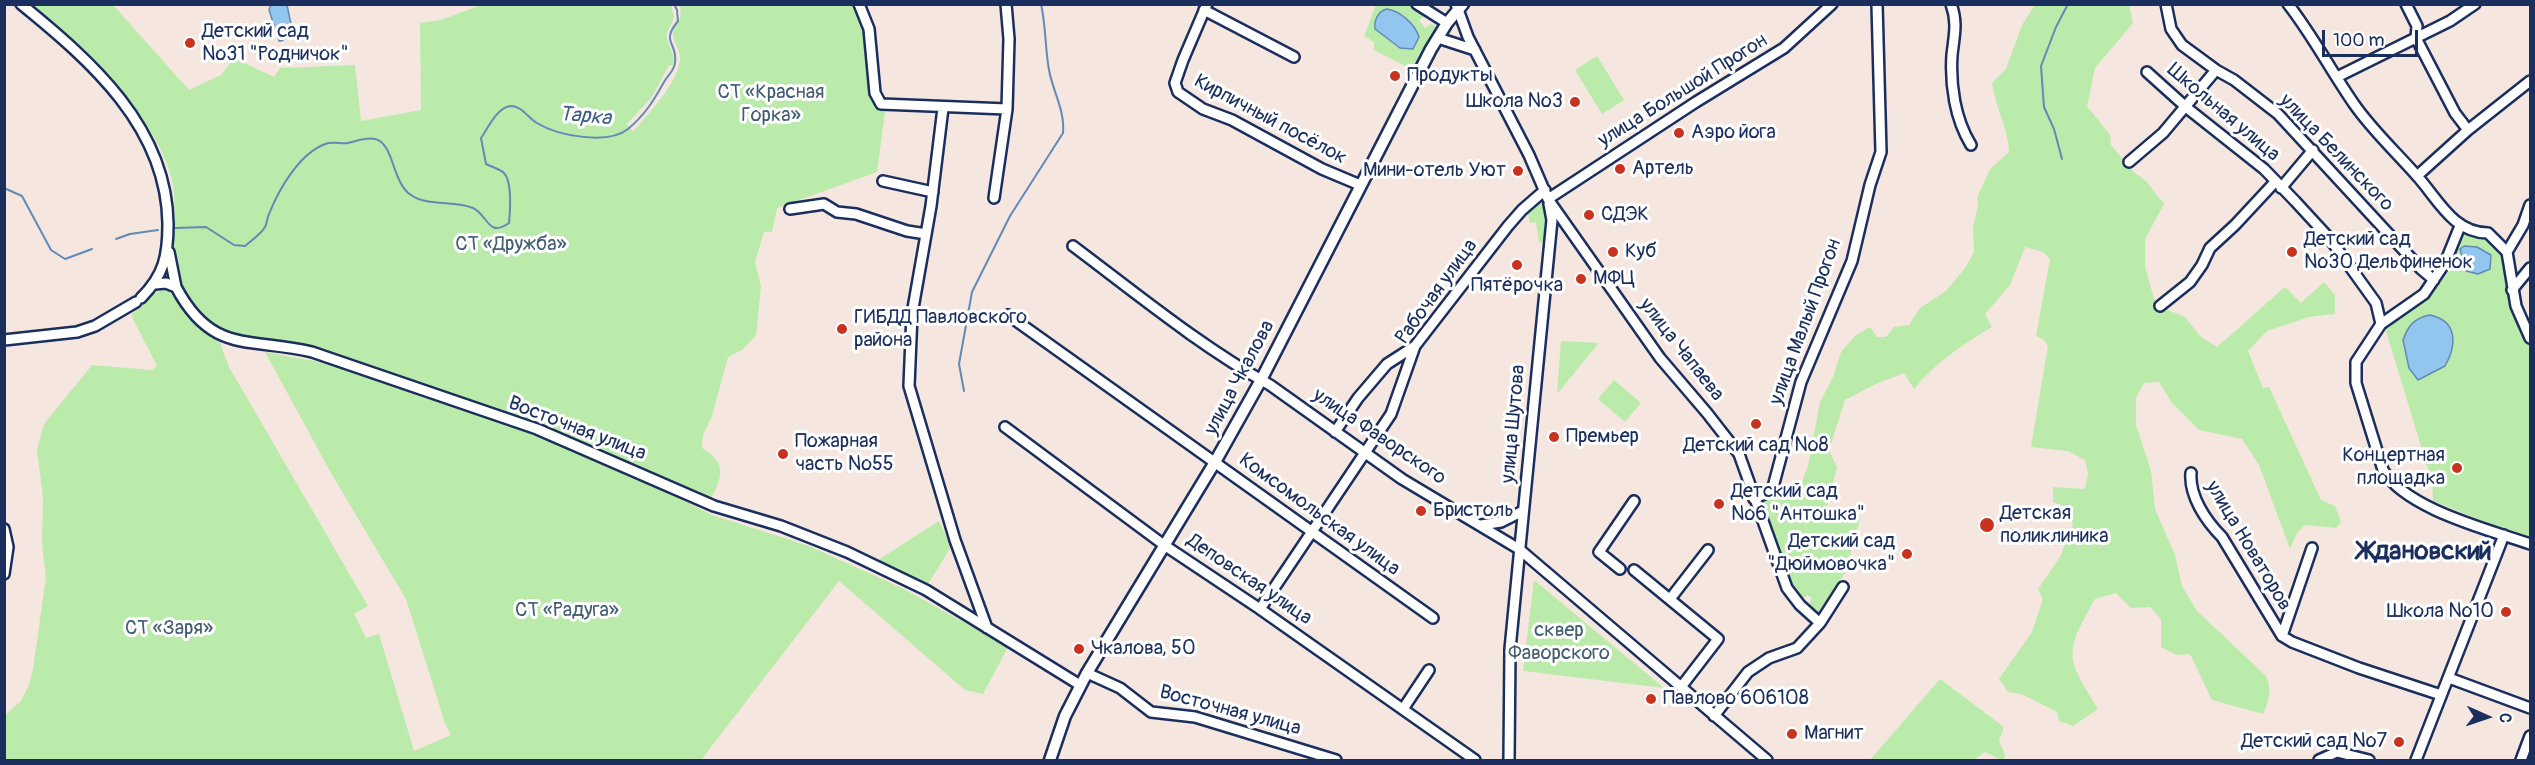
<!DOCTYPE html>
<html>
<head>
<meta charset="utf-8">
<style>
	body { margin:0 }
	#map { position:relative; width:2535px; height:765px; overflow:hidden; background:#f5e6df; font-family:Pangolin,sans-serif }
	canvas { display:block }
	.frame { position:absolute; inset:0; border:6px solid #1b2f5e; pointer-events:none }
	.north { position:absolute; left:2457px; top:687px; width:60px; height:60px; -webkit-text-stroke:4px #fff; paint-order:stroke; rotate:93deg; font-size:16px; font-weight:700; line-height:24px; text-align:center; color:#1b2f5e }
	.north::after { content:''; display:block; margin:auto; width:21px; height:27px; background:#1b2f5e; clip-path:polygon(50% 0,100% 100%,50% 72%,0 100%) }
	.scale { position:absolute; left:2322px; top:30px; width:96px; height:27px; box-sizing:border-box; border:3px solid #1b2f5e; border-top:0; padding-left:8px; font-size:18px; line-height:21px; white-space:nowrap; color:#1b2f5e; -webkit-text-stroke:4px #fff; paint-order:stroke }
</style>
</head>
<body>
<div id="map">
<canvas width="2535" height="765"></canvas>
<div class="frame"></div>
<div class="north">С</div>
<div class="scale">100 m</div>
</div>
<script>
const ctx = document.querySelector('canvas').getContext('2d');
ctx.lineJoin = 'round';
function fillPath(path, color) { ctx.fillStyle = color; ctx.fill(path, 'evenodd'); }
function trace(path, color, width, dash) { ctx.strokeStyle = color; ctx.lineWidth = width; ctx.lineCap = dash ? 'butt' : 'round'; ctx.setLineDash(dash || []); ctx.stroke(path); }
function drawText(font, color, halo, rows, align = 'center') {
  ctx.font = font + ' Pangolin,sans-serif'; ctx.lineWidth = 6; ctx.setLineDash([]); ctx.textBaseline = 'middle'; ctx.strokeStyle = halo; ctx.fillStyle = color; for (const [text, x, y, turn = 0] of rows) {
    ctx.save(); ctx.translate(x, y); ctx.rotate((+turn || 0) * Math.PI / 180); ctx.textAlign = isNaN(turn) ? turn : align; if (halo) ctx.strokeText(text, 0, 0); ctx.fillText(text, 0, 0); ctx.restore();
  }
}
const green = new Path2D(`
	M30,5H113L189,90L221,75L234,58L274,77L280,68L355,65L361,121L421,110L420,23L441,20L481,5H671L674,17L666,36L674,58L673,65H669L652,97L627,124L633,132C647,115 680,81 680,58C680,50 674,43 673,35C673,24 685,20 679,5H856L866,32L876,104L885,112L877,172L777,208L772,232H764L755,262L761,286L756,335L742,350L728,357L712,416L703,435L702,448C727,463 723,477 710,500C655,474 598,448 541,425C503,410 462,400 423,386C386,374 348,357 310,348C271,339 227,344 198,314C158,273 184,220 170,173C152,110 77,47 30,5Z
	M1376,5H1411L1425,16L1419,20L1425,28L1431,24L1436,26L1415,71L1374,50V42L1364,36Z
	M2035,5H2129L2133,23L2095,68L2087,106L2110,135L2111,145L2135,173L2146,181L2164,204L2145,239V267L2156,305L2185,317L2201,337L2217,347L2285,287L2301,303L2324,282L2335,295V314L2309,317L2267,331L2248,351L2263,388L2269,387L2321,500L2335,506L2341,522L2336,528L2305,525L2297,533L2290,549L2259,465L2242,439L2199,430L2172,403L2159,382L2144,383L2136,398V425L2151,471L2155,509L2175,555L2182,586L2197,611L2266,676C2272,687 2269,702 2263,714L2212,700L2190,654L2177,655L2161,647V619L2150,607L2131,608L2116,593L2095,599C2064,654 2065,656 2098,709L2073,726L2059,721L2057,712L2021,694L2008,692L1999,679L2032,632L2043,599L2038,589L2060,557L2073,524L2066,507L2053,502V487L2085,489L2088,474L2085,460L2068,451L2031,447L2048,346L2043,339L2036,336L2050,259L2043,252L2025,247L2010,285L1985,314L1992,327C1962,345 1936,362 1914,389L1904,373L1876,384L1845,400L1829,450L1837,467L1826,510L1860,519L1845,573L1822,612L1816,613L1809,604L1812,598L1807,595L1803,600C1779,582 1775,533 1759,507L1768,495L1795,500L1808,466L1820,402L1833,377L1841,352L1856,335L1870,327L1877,337H1886L1894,327L1909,325L1920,308L1946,291L1965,268L1974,252L1973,227L1978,206L1977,198L1990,169L2009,152C2008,127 1995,107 1992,83L2006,69L2022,25Z
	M1597,56L1624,100L1602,114L1575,70Z
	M1543,196L1547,215L1545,243L1539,242L1536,222L1530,223L1528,214L1525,215L1523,211Z
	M2460,233L2487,238L2504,254L2521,328L2530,344V540L2433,501L2432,482L2385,328L2428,297L2448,273Z
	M163,290L169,291L196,325L219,340L229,367L368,606L354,614L366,638L379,634L414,751L451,735L445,723L406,599L331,473L265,352L314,361L367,375L416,395L535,433L655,486L712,515L809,546L904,589L1008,647L983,694L965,690L839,581L701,760H5V715L21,701L29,685L33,669L46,577L42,544L43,497L37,450L44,424L92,365L152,370L157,366L131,315L155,293Z
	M1561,341L1599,343L1557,394Z
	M1614,380L1641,403L1625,422L1598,399Z
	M939,521L951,547L928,584L878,560Z
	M1534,580L1664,688L1523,671Z
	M1940,679L2004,727L1999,741L2006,757L2001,760L1985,752L1974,760H1870Z`);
const water = new Path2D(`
	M271,4L287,5L293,34L281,41H279L269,10Z
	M1387,9C1400,11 1415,24 1419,37L1413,49L1400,48L1375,29C1374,20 1378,11 1387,9Z
	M2464,246L2477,247L2491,255L2490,269L2478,274L2466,271L2460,249Z
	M2430,315C2458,321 2457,345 2445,366L2418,380L2409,368L2403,340C2408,326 2414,318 2430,315Z`);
const stream = new Path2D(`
	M2062,159L2054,129L2044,107L2041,66L2056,27L2068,4
	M4,188L22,196L51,250L65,259L92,249
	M175,228L206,227L234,245L245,246C251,241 261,234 265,227C267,224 267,218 269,214C279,189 299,154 325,144C332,141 341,144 348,143C357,141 365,137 375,139C394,143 392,183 411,195C428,207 454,200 473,208C488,215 488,238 509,223C510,212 513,183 504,173C500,169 492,167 486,164L481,138C488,128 497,107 511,106C522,106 528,118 537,123C558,136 608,145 628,129C645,115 654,100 664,82C668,75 674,71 675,63C678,42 660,43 678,21L677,10L674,4
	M116,239L130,234L158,230
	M964,391L959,364L972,292L1010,216L1063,133C1065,110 1053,92 1049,70C1045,48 1046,26 1041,4`);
const minor = new Path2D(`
	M21,4C91,61 167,127 168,224C168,256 164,275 141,298
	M859,4L869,29L875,93L881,104L1007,109L994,198
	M1006,4L1009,39L1007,109
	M1207,4L1183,60L1175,83L1178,92L1203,109L1232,120L1322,169L1360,185
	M1417,4L1447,23
	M1456,4L1468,37L1529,155L1548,199L1660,358L1707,413L1739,454L1787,588L1800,605L1820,623
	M1951,4C1958,23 1954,36 1952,55C1950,85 1955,119 1971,145
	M2166,4L2171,29L2182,45L2216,70L2234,80L2278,114L2421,269L2434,280
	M2288,4C2313,36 2331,71 2354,104C2372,130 2396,152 2417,176C2438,199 2453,233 2488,233L2507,252
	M2406,4L2417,26L2416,38L2455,113L2468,130
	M1204,10L1294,57
	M1438,38L1475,50
	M2147,72L2187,108L2264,169L2295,201L2330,239L2376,303L2381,324L2356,362V383L2383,470C2406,509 2487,529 2530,544
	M2337,77L2450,21L2475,4
	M943,108L931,206L912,314L909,386L955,540L987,628
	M2129,162L2163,133L2216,70
	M2417,176L2468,130L2530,81
	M883,181L933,192
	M2281,188L2313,150
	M1548,199L1696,102L1784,48L1832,4
	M790,209L824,204L837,212L856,214L907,231L926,234
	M1073,246C1137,294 1200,346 1270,385L1402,479L1519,549L1767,760
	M169,252L176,287
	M2507,252L2516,306L2530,338
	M2507,252L2523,225L2530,205
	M155,284L166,283L176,287C212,355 250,337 312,352L537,429L714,506L781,526L847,552L926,590L1080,685
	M2512,290L2530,268
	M2160,306L2190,282L2202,265L2210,248L2235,225L2275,182
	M1008,315L1433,618
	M2381,324L2424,294L2445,263L2460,226
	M4,340L77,332L95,326L136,302
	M1005,427L1164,545L1260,609L1475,760
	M1335,432L1358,398L1387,364L1415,346
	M2191,473C2189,496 2206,521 2222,537L2282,636L2292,642L2359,668L2441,695
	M1754,499L1768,492L1773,487L1801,382L1852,261L1870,185L1881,152L1877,4
	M1481,525L1501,522L1523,511
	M4,529L8,547L4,574
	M1620,569L1599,552L1634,501
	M1634,570L1718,639L1681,687
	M1670,599L1708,550
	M1260,609L1391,414L1415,346L1508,226L1522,210L1545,190
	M2282,636L2312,548
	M1087,673L1120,688L1151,712L1195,717L1336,760
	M2449,678L2530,708
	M1403,709L1429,670
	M1714,716L1748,672L1769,658L1797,648L1820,623L1843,587
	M1509,760L1510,649L1552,220L1549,204
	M2319,760L2337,752L2369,760
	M2416,760L2504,535
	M2521,760L2530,736`);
const major = new Path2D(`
	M1050,760L1065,716L1087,673L1215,462L1261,380L1431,49L1447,23L1463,4`);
const markers = [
	[190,43,6,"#c8321e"],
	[1395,76,6,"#c8321e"],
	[1575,102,6,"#c8321e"],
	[1679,133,6,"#c8321e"],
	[1620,169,6,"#c8321e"],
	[1518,171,6,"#c8321e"],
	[1589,215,6,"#c8321e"],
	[1613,252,6,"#c8321e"],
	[2292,252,6,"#c8321e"],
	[1517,265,6,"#c8321e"],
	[1581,279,6,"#c8321e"],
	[842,329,6,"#c8321e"],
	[1756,424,6,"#c8321e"],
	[1554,437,6,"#c8321e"],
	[783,454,6,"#c8321e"],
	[2457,468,6,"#c8321e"],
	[1719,504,6,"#c8321e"],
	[1421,511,6,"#c8321e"],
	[1987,525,8,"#c8321e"],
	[1907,554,6,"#c8321e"],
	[2506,612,6,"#c8321e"],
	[1079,649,6,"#c8321e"],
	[1651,699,6,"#c8321e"],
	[1792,734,6,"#c8321e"],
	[2399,742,6,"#c8321e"]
];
const poiNames = [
	["Детский сад",202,32],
	["№31 \"Родничок\"",202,55],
	["Продукты",1407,76],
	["Школа №3",1563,102,"right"],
	["Аэро йога",1691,133],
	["Артель",1632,169],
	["Мини-отель Уют",1506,171,"right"],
	["СДЭК",1601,215],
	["Детский сад",2304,240],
	["№30 Дельфиненок",2304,263],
	["Куб",1625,252],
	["МФЦ",1593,279],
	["Пятёрочка",1517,286,"center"],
	["ГИБДД Павловского",854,318],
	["района",854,341],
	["Премьер",1566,437],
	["Пожарная",795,442],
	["часть №55",795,465],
	["Детский сад №8",1756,446,"center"],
	["Концертная",2445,456,"right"],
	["площадка",2445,479,"right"],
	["Детский сад",1731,492],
	["№6 \"Антошка\"",1731,515],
	["Бристоль",1433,511],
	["Детская",2000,514],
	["поликлиника",2000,537],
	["Детский сад",1895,542,"right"],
	["\"Дюймовочка\"",1895,565,"right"],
	["Школа №10",2494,612,"right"],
	["Чкалова, 50",1091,649],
	["Павлово 606108",1663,699],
	["Магнит",1804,734],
	["Детский сад №7",2387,742,"right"]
];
const streetNames = [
	["улица Большой Прогон",1683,91,-32],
	["Школьная улица",2223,113,40],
	["Кирпичный посёлок",1270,120,28],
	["улица Белинского",2336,153,46],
	["Рабочая улица",1437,292,-54],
	["улица Малый Прогон",1806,322,-70],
	["улица Чапаева",1681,350,52],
	["улица Чкалова",1240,378,-62],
	["улица Шутова",1514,424,-85],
	["Восточная улица",577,429,21],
	["улица Фаворского",1379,437,34],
	["Комсомольская улица",1319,515,36],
	["улица Новаторов",2248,546,59],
	["Деповская улица",1249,580,34],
	["Восточная улица",1230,711,15]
];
const parkNames = [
	["СТ «Красная",771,93],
	["Горка»",771,116],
	["СТ «Дружба»",511,245],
	["СТ «Радуга»",567,611],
	["СТ «Заря»",169,629],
	["сквер",1559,631],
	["Фаворского",1559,654]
];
const waterNames = [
	["Тарка",585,117,5]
];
const districtNames = [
	["Ждановский",2425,552]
];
fillPath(green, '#bbebaa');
fillPath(water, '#92c6ef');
trace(water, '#628ab5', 1.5);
trace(stream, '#628ab5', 2);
trace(minor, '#1b2f5e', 14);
trace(major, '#1b2f5e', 15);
trace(minor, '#fff', 9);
trace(major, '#fff', 10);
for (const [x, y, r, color] of markers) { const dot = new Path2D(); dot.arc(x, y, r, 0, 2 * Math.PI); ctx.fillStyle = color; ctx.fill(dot); trace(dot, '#fff', 2); }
drawText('20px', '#1b2f5e', '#fff', poiNames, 'left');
drawText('20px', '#1b2f5e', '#fff', streetNames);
drawText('20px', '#435e71', '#fff', parkNames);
drawText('italic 21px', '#3f5c8a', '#fff', waterNames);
drawText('bold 26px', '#1b2f5e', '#fff', districtNames);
</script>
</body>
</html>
